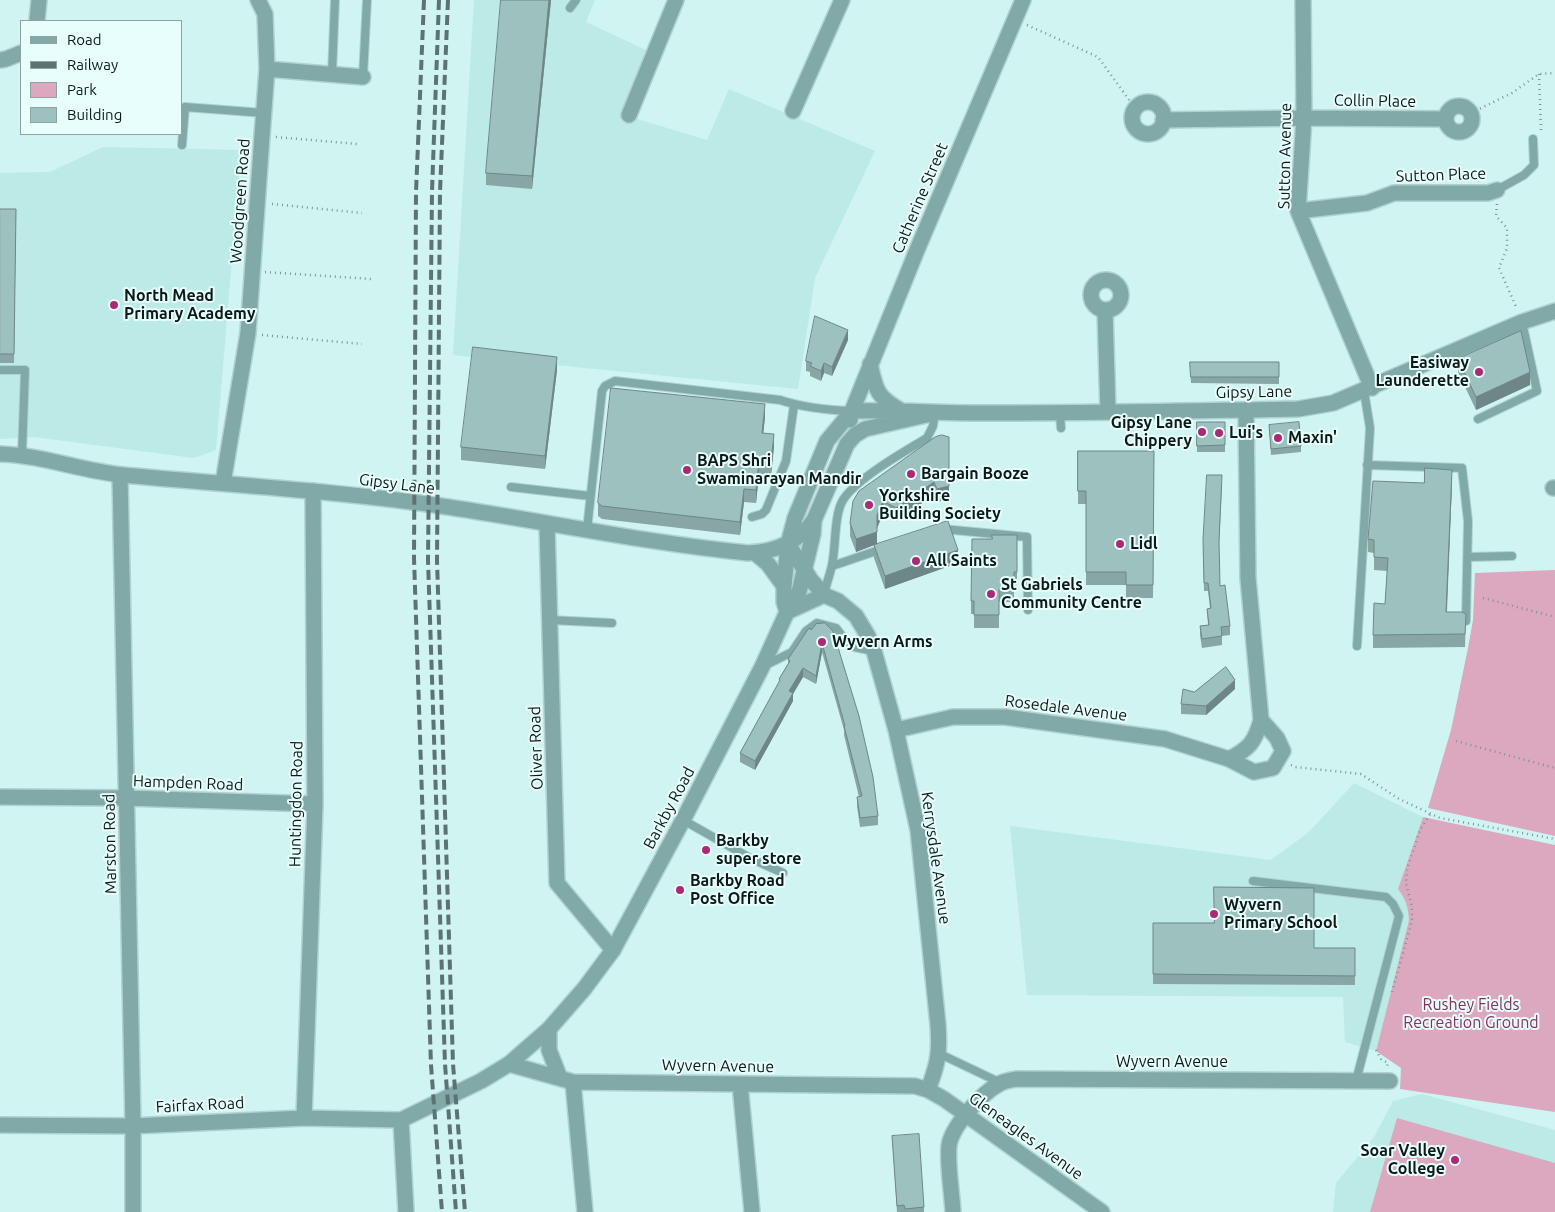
<!DOCTYPE html>
<html>
<head>
<meta charset="utf-8">
<style>
	body { margin:0 }
	#map { position:relative; width:1555px; height:1212px; overflow:hidden; background:#cff4f2; font-family:Ubuntu,sans-serif }
	canvas { display:block }
	.legend { position:absolute; left:20px; top:20px; width:162px; height:115px; box-sizing:border-box; background:#e8fefd; border:1px solid #90a2a1; margin:0; padding:6px 9px; list-style:none; font-size:15px; color:#0b1918 }
	.legend li { display:flex; align-items:center; gap:10px; height:25px }
	.legend b { width:25px; border:1px solid #90a2a1 }
</style>
</head>
<body>
<div id="map">
<canvas width="1555" height="1212"></canvas>
<ul class="legend">
<li><b style="height:6px;background:#80a9a7"></b>Road</li>
<li><b style="height:6px;background:#5c7372"></b>Railway</li>
<li><b style="height:14px;background:#dba8bf"></b>Park</li>
<li><b style="height:14px;background:#9dc1bf"></b>Building</li>
</ul>
</div>
<script>
const ctx = document.querySelector('canvas').getContext('2d');
ctx.lineJoin = 'round';
function fillPath(path, color) { ctx.fillStyle = color; ctx.fill(path, 'evenodd'); }
function trace(path, color, width, dash) { ctx.strokeStyle = color; ctx.lineWidth = width; ctx.lineCap = dash ? 'butt' : 'round'; ctx.setLineDash(dash || []); ctx.stroke(path); }
function drawText(font, color, halo, rows, align = 'center') {
  ctx.font = font + ' Ubuntu,sans-serif'; ctx.lineWidth = 4; ctx.setLineDash([]); ctx.textBaseline = 'middle'; ctx.strokeStyle = halo; ctx.fillStyle = color; for (const [text, x, y, turn = 0] of rows) {
    ctx.save(); ctx.translate(x, y); ctx.rotate((+turn || 0) * Math.PI / 180); ctx.textAlign = isNaN(turn) ? turn : align; if (halo) ctx.strokeText(text, 0, 0); ctx.fillText(text, 0, 0); ctx.restore();
  }
}
const built = new Path2D(`
	M474,0H595L586,22L648,51L624,115L707,140L729,89L875,151L815,278L798,389L453,355Z
	M103,147L241,150L216,450L194,458L34,437L0,439V173L50,172Z
	M1354,783L1423,817L1398,889L1404,896L1408,908L1409,920L1376,1051L1345,1042L1343,997L1027,995L1010,826L1271,860L1309,832Z
	M1422,1094L1555,1130V1212H1333L1336,1183L1374,1137L1393,1101Z`);
const green = new Path2D(`
	M1555,570V836L1428,808L1451,730L1468,648L1473,620L1475,573Z
	M1423,817L1555,845V1112L1400,1089L1401,1068L1376,1051L1409,920C1408,907 1406,899 1398,889Z
	M1397,1118L1555,1163V1212H1370Z`);
const path = new Path2D(`
	M1027,25L1098,57L1135,108
	M1539,74L1541,131
	M1471,113L1512,93L1539,74L1555,73
	M276,137L357,144
	M272,204L362,213
	M1497,204L1496,216L1507,228V248L1499,268L1517,309
	M265,272L371,279
	M262,335L362,344
	M1483,598L1555,617
	M1456,741L1555,768
	M1291,765L1295,767L1361,774L1399,799L1440,818L1555,839
	M1392,992L1412,921V907L1406,883L1407,869L1420,830L1430,814
	M1376,1050L1381,1059L1388,1063L1387,1066`);
const service = new Path2D(`
	M570,8L576,0
	M332,74L335,0
	M363,77L367,0
	M182,145L185,107L264,113
	M1497,190L1524,175L1534,165L1533,139
	M0,370H25L22,454
	M1060,413L1061,428
	M1478,419L1537,391L1522,322
	M1367,465L1462,468L1468,521L1466,621
	M511,487L590,496
	M752,517L762,514L766,510L786,461L794,405
	M943,529L1027,537L1028,610
	M587,530L602,391L605,386L615,381L780,400C804,408 826,410 851,411
	M1468,557L1512,556
	M832,566L882,549
	M824,595C826,584 830,575 832,565C836,547 834,514 843,500C856,479 905,451 927,438L933,426L935,413
	M550,620L612,623
	M1357,646L1370,428L1364,391
	M764,666L792,652L806,631L817,623L836,628L850,646L873,651
	M683,820L750,858L783,873
	M1253,881L1386,897L1393,904L1399,916L1356,1081
	M940,1054L1001,1083`);
const minor = new Path2D(`
	M1303,0L1304,118L1298,211L1372,388
	M37,21L39,0
	M0,60L6,59L21,53
	M267,69L363,77
	M1132 118a16 16 0 1 1 32 0a16 16 0 1 1-32 0Z
	M1446 119a13 13 0 1 1 26 0a13 13 0 1 1-26 0Z
	M793,111L842,0
	M629,115L676,0
	M1163,120L1304,118L1446,119
	M1298,211L1367,203L1394,193H1488L1497,190
	M1091 295a15 15 0 1 1 30 0a15 15 0 1 1-30 0Z
	M1105,310L1108,412
	M120,475L133,1126V1212
	M223,483L248,333L262,136L267,69L265,14L258,0
	M1553,488H1555
	M547,525L557,883L613,950
	M788,544L811,580L820,590L824,595L838,601L856,616L868,636L874,651L896,730L918,830L938,1025C940,1054 938,1063 928,1090
	M787,612L824,595
	M896,730L953,717H1005L1165,739L1229,759C1249,749 1255,742 1261,720L1248,578L1246,410
	M1229,759L1254,772L1273,768L1283,751L1277,738L1261,720
	M0,797L126,798L315,804
	M549,1029V1050L560,1078
	M509,1064L573,1082L915,1086L928,1090L944,1099L1102,1212
	M573,1082L585,1212
	M740,1084L752,1212
	M304,1118L315,804L313,491
	M0,1125L133,1126L304,1118L401,1120
	M953,1212C952,1193 947,1164 949,1146C951,1127 982,1093 999,1084C1004,1081 1011,1080 1017,1079L1390,1081`);
const tertiary = new Path2D(`
	M870,364C876,390 876,396 900,410
	M850,420L852,411L917,250L1023,0
	M0,454C42,455 81,471 123,475C231,485 340,491 448,507C548,522 647,543 748,553C775,552 798,543 814,520L847,444L855,435L865,429L935,413
	M755,553L768,564L784,586
	M787,612L784,602V586L788,544L795,518L827,441L852,411C897,410 942,413 988,413C1091,413 1195,411 1298,409L1333,403L1522,322L1555,311
	M406,1212L401,1120L481,1081L509,1064L549,1029L584,989L613,950L683,820L762,667L787,612L799,592L813,534L814,520`);
const rail = new Path2D(`
	M424,0L416,192L414,558L431,1065L442,1212
	M439,0L432,191L428,560L445,1064L456,1212
	M448,0L440,192L437,560L453,1064L465,1212`);
const wall = new Path2D(`
	M551,0L532,189L486,185V173Z
	M0,209H16L14,363H0Z
	M848,340L832,376L824,373L821,381L810,376V372L806,371V361Z
	M1458,359L1530,385L1476,410L1458,372Z
	M1190,362H1279V384L1191,383Z
	M557,370L545,469L461,460V447Z
	M765,417L763,433L774,447L771,475L759,474L756,503L744,502L740,535L602,519L598,516V503Z
	M1197,422H1225V452H1197Z
	M1269,425L1301,446V452L1271,455Z
	M935,437L949,499L937,502L934,495L896,521L883,514L877,528V544L958,563L885,589L874,558V545L856,552L850,536V523Z
	M1078,451H1154L1153,598H1126V585H1086V504H1078Z
	M1424,483H1452L1447,612L1466,614L1465,647L1373,648V635L1385,604L1387,571L1374,570V553L1368,552V539Z
	M1222,484L1219,547L1220,586L1230,626V635L1222,636V645L1202,648L1200,635V626L1208,625L1207,609L1210,608L1208,591H1204L1203,549Z
	M1017,535V585H1014V602H999V628H974V614H971V601L992,539Z
	M816,624L878,816V825L860,827L857,806V797H859L844,735V730L822,652L816,684L803,677L793,694V701L755,770L740,762V753L779,683V679L788,664V659L811,630Z
	M1235,689L1206,715L1181,714V704Z
	M1153,923L1314,948H1355V985L1153,984Z
	M892,1136L924,1207V1212H897Z`);
const shadedWall = new Path2D(`
	M549,0H551L532,189V176Z
	M848,330V340L832,376V367Z
	M557,357V370L545,469V456Z
	M824,363V373L821,381V371Z
	M1530,372V385L1476,410V397Z
	M765,404V417L762,446V433Z
	M774,434V447L771,475V463Z
	M759,461V474L756,503V490Z
	M1452,470V483L1446,625V612Z
	M934,482V495L896,521V508Z
	M949,486V499L937,502V489Z
	M744,489V502L740,535V522Z
	M883,501V514L877,528V515Z
	M877,532V544L856,552V539Z
	M958,550V563L885,589V576Z
	M822,643V652L816,684V676Z
	M803,668V677L793,694V701L755,770V761L789,691Z
	M1235,680V689L1206,715V706Z`);
const building = new Path2D(`
	M501,0H549L532,176L486,173Z
	M0,209H16L14,354H0Z
	M815,316L848,330L832,367L824,363L821,371L810,366L812,363L806,361Z
	M1521,331L1530,372L1476,397L1458,359Z
	M473,347L557,357L545,456L461,447Z
	M1190,362H1279V377H1191Z
	M611,388L765,404L762,433L774,434L771,463L759,461L756,490L744,489L740,522L602,506L598,503Z
	M1197,422H1225V445L1197,446Z
	M1299,422L1301,446L1271,449L1269,425Z
	M942,435L949,437V486L937,489L934,482L896,508L883,501L877,515V532L856,539L850,523L853,501L859,491L935,437Z
	M1078,451H1154L1153,585H1126V572H1086V491H1078Z
	M1425,468L1452,470L1446,612H1462L1466,614L1465,634L1373,635L1374,603L1385,604L1388,558L1374,557V540L1368,539L1373,481L1424,483Z
	M1207,475H1222L1219,541L1220,586L1225,585L1230,626L1221,627L1222,636L1202,639L1200,626L1209,625L1207,609L1211,608L1208,583H1204L1203,540Z
	M948,521L958,550L885,576L874,545Z
	M992,535H1017V572H1014V589H999V615H974V601H971L972,539H992Z
	M825,623L833,631L859,716L873,777L878,816L860,818L857,797L862,796L844,726H845L822,643L816,676L803,668L789,691L793,693L755,761L740,753L780,680L779,679L790,661L788,659L809,628L811,630L816,624Z
	M1226,667L1235,680L1206,706L1181,704L1183,689L1194,692Z
	M1214,887L1314,888V948H1355V976L1153,974V923H1214Z
	M919,1134L924,1207L905,1209L904,1205L897,1206L892,1136Z`);
const markers = [
	[114,305,5,"#ac2975"],
	[1479,372,5,"#ac2975"],
	[1202,432,5,"#ac2975"],
	[1219,433,5,"#ac2975"],
	[1278,438,5,"#ac2975"],
	[687,470,5,"#ac2975"],
	[911,474,5,"#ac2975"],
	[869,505,5,"#ac2975"],
	[1120,544,5,"#ac2975"],
	[916,561,5,"#ac2975"],
	[991,594,5,"#ac2975"],
	[822,642,5,"#ac2975"],
	[706,850,5,"#ac2975"],
	[680,890,5,"#ac2975"],
	[1214,914,5,"#ac2975"],
	[1455,1160,5,"#ac2975"]
];
const streetNames = [
	["Collin Place",1375,101,1],
	["Sutton Avenue",1285,156,-89],
	["Sutton Place",1441,175,-2],
	["Catherine Street",920,198,-67],
	["Woodgreen Road",240,201,-86],
	["Gipsy Lane",1254,392,-1],
	["Gipsy Lane",397,484,7],
	["Rosedale Avenue",1066,708,7],
	["Oliver Road",536,748,-92],
	["Hampden Road",188,783,2],
	["Huntingdon Road",296,804,-89],
	["Barkby Road",669,808,-62],
	["Marston Road",110,844,-91],
	["Kerrysdale Avenue",936,858,82],
	["Wyvern Avenue",1172,1062],
	["Wyvern Avenue",718,1066,1],
	["Fairfax Road",200,1105,-3],
	["Gleneagles Avenue",1026,1136,36]
];
const poiNames = [
	["North Mead",124,296],
	["Primary Academy",124,314],
	["Easiway",1469,363,"right"],
	["Launderette",1469,381,"right"],
	["Gipsy Lane",1192,423,"right"],
	["Chippery",1192,441,"right"],
	["Lui's",1229,433],
	["Maxin'",1288,438],
	["BAPS Shri",697,461],
	["Swaminarayan Mandir",697,479],
	["Bargain Booze",921,474],
	["Yorkshire",879,496],
	["Building Society",879,514],
	["Lidl",1130,544],
	["All Saints",926,561],
	["St Gabriels",1001,585],
	["Community Centre",1001,603],
	["Wyvern Arms",832,642],
	["Barkby",716,841],
	["super store",716,859],
	["Barkby Road",690,881],
	["Post Office",690,899],
	["Wyvern",1224,905],
	["Primary School",1224,923],
	["Soar Valley",1445,1151,"right"],
	["College",1445,1169,"right"]
];
const parkNames = [
	["Rushey Fields",1471,1005],
	["Recreation Ground",1471,1023]
];
fillPath(built, '#bbeae7');
fillPath(green, '#dba8bf');
trace(service, '#b0d1cf', 10);
trace(minor, '#b0d1cf', 18);
trace(tertiary, '#b0d1cf', 18);
trace(path, '#7a9694', 2.5, [1, 4]);
trace(service, '#80a9a7', 8);
trace(minor, '#80a9a7', 15);
trace(tertiary, '#80a9a7', 15);
trace(rail, '#5c7372', 4, [10, 5]);
fillPath(wall, '#87a6a4');
fillPath(shadedWall, '#6e8786');
fillPath(building, '#9dc1bf');
trace(building, '#6e8786', 1);
for (const [x, y, r, color] of markers) { const dot = new Path2D(); dot.arc(x, y, r, 0, 2 * Math.PI); ctx.fillStyle = color; ctx.fill(dot); trace(dot, '#e8fefd', 2); }
drawText('16px', '#0b1918', '#e8fefd', streetNames);
drawText('bold 16px', '#0b1918', '#e8fefd', poiNames, 'left');
drawText('16px', '#87305f', '#e8fefd', parkNames);
</script>
</body>
</html>
